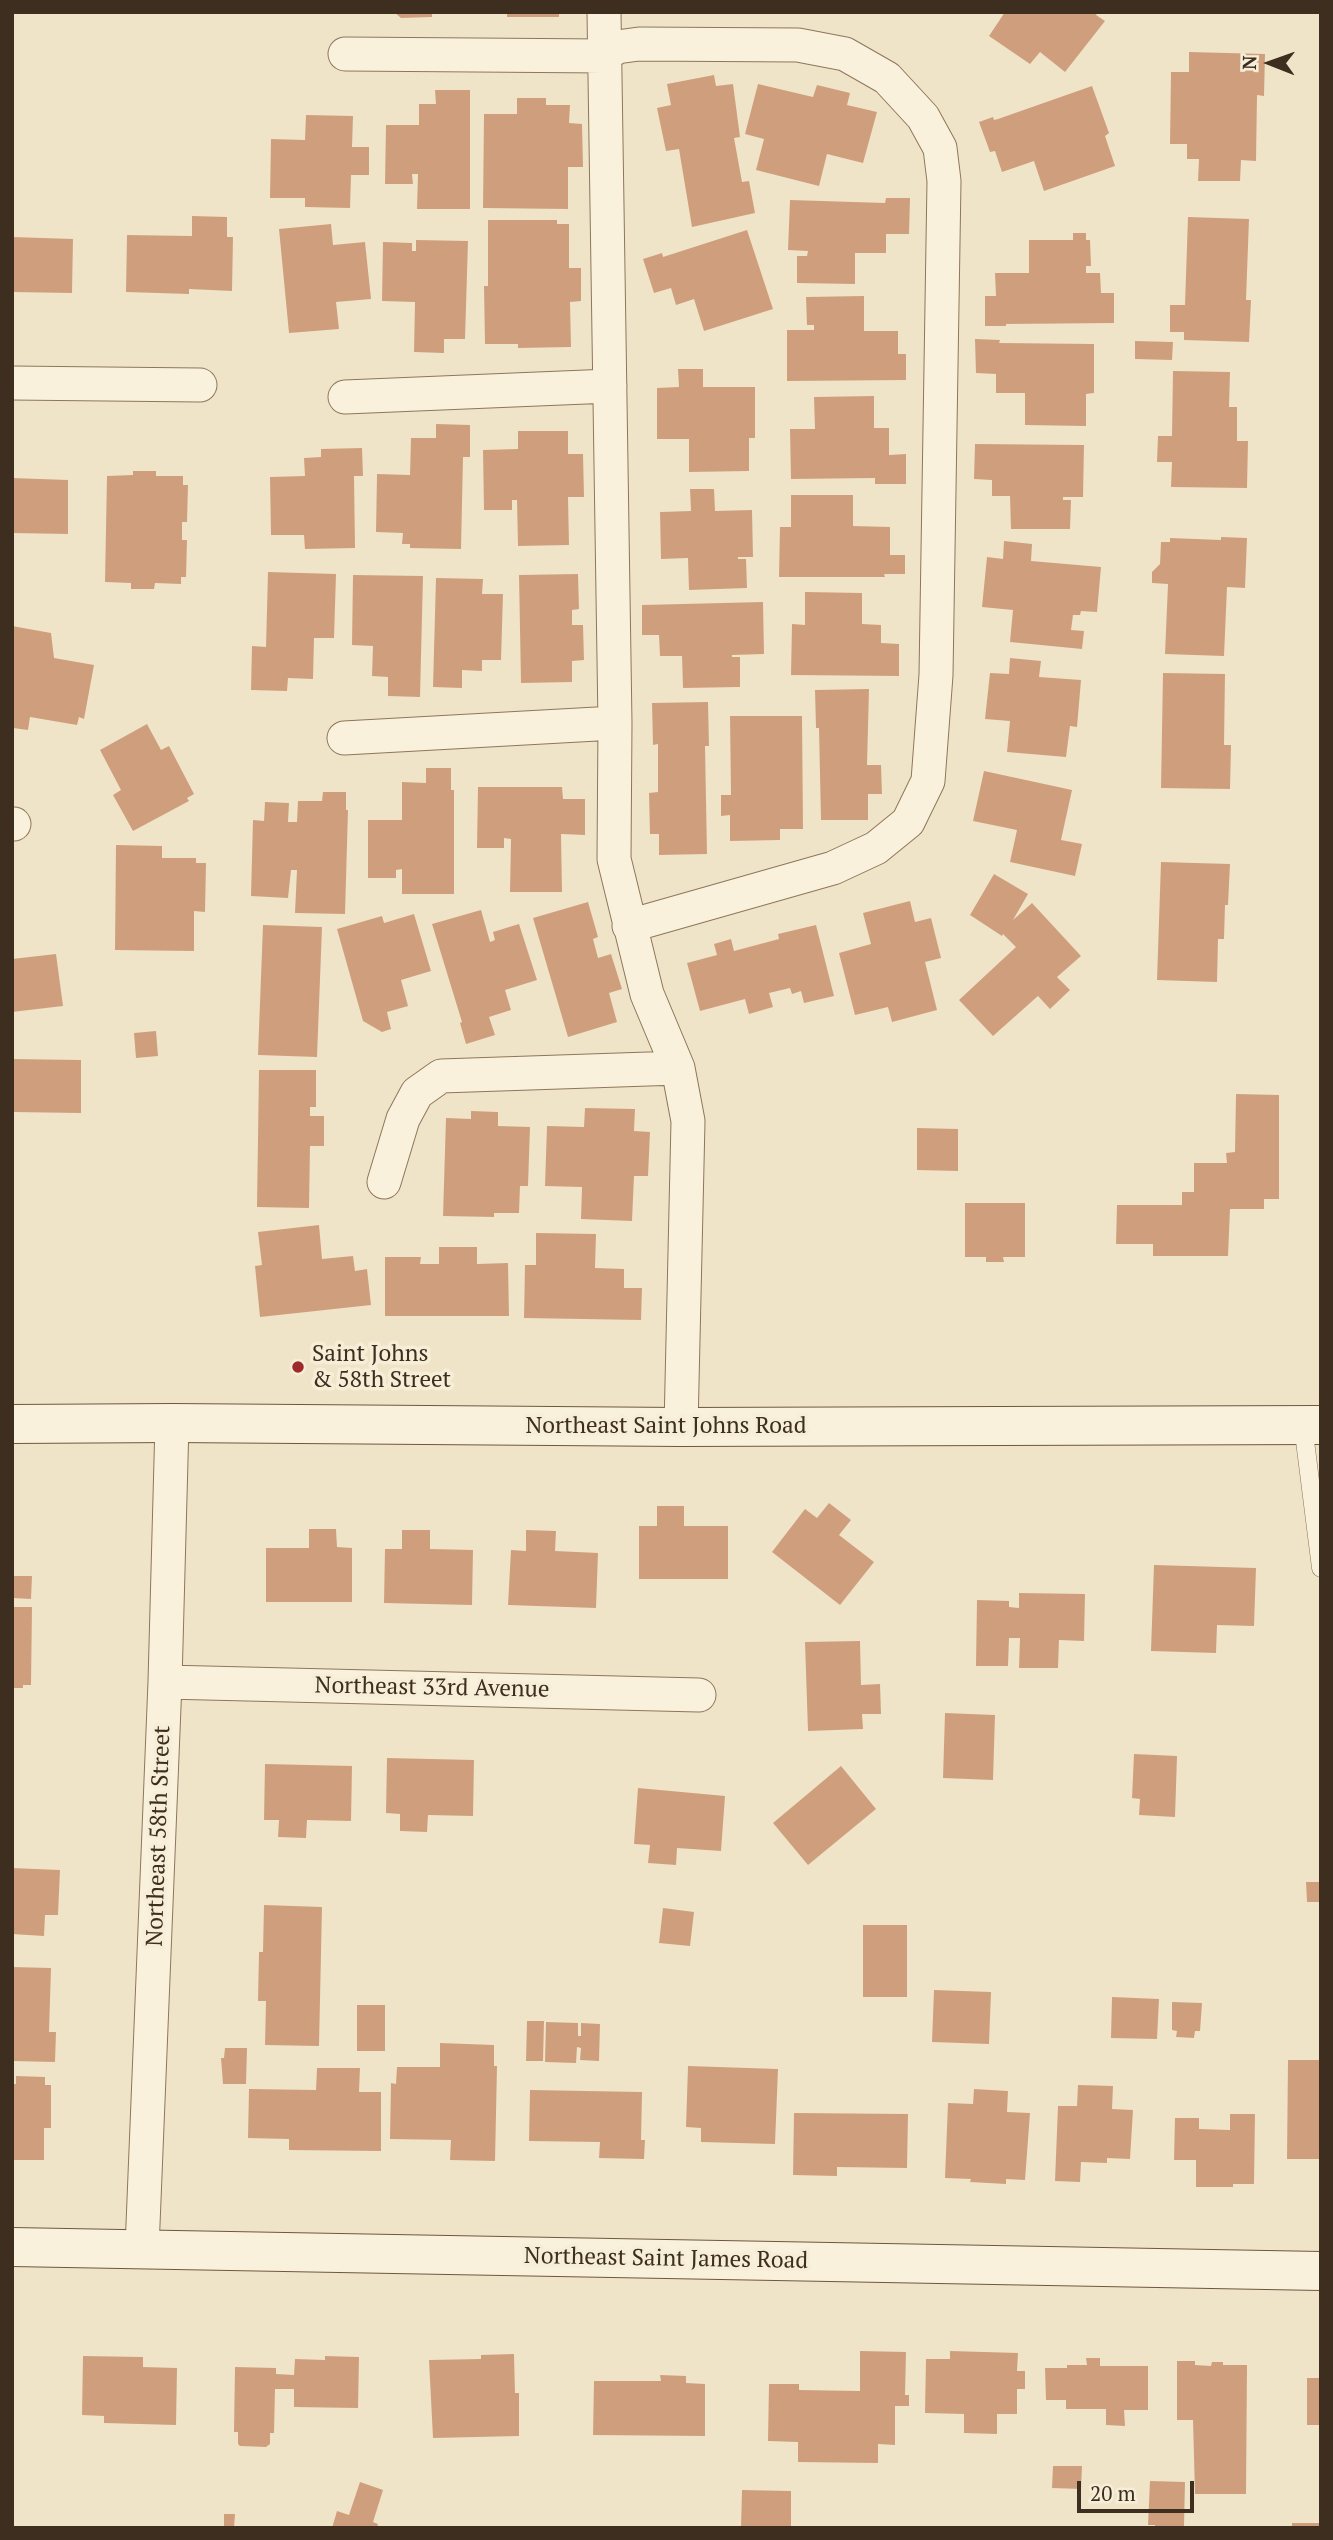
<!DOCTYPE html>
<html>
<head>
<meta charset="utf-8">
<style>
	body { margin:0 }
	#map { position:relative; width:1333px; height:2540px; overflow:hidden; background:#f0e4c8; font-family:"PT Serif",serif }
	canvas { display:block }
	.frame { position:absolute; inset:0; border:14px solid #3d2e20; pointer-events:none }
	.north { position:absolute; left:1235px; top:28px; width:70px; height:70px; -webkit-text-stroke:5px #f7eed8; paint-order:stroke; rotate:271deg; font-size:19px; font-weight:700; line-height:28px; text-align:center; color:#3d2e20 }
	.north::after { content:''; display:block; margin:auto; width:24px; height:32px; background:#3d2e20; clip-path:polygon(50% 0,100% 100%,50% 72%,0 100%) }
	.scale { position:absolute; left:1077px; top:2481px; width:117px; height:32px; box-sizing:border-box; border:4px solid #3d2e20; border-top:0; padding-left:9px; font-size:21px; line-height:24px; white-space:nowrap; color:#3d2e20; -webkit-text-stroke:5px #f7eed8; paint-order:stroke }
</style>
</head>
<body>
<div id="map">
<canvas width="1333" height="2540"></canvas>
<div class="frame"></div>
<div class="north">N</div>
<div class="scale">20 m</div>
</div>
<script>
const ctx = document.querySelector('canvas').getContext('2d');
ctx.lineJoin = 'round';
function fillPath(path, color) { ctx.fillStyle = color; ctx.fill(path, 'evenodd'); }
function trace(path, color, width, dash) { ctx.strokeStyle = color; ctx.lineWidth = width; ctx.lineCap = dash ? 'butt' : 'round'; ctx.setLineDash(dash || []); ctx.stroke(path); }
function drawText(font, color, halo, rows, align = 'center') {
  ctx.font = font + ' "PT Serif",serif'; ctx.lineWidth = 7; ctx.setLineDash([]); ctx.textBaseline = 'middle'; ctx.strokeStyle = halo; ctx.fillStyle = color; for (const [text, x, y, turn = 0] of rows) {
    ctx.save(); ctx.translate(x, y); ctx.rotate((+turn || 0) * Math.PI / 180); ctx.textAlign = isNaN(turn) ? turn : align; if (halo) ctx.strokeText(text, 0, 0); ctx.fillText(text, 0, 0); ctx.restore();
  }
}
const building = new Path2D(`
	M394,12H432V17L401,18Z
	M507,12H559V17H507Z
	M1005,12H1098L1096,15L1105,21L1065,72L1040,52L1030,64L989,36Z
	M1189,52L1265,54L1264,96L1257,95L1256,161L1241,160L1240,181H1198L1199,159H1187V144H1170L1171,72H1189Z
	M714,75L716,86L733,84L740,137L734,138L742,182L749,181L755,213L692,227L679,149L666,151L657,108L671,105L667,84Z
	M758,84L813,97L817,85L850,93L847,105L877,112L863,163L827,154L819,186L756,170L764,139L745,134Z
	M1092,86L1109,133L1105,136L1115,166L1044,191L1034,161L1002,172L995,151L990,152L979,122L993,117L994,120L998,119Z
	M435,90H470V209H417L418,174H412L413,184H385L386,125H419V104H436Z
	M517,98H546V105H570L569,123L582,124L583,167H568V209L483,208L484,114H517Z
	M306,115L353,116L352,147H369V175H351L350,208L305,207V198H270L271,139L305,140Z
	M886,198H910L909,234H886V253H855V284L797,283V256H807L808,251L788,250L790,200L885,203Z
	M192,216L227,217V237H233L232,291L189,289V294L126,292L127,235L192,236Z
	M1188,217L1249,219L1246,300H1251L1249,342L1184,340V332H1170V305H1185Z
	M488,220H557V224H569V268H581V301L570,302L571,347L518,348V344H485L484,286H488Z
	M331,224L333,245L365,242L371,299L336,302L339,329L289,333L279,229Z
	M747,230L773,309L704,331L694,299L676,305L671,288L654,293L643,259L662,253L663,257Z
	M1073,233H1086V240H1090L1091,266H1086V273H1100L1101,293H1114V323L1006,324V326H985V296H996L995,273H1029V240H1073Z
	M12,237L73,239L72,293L12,292Z
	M416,240L468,241L465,339H444V353L414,352L415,302L382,301L383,242L412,243V251H416Z
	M864,296V331H898V354H906V380L787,381V330H814V325H807L806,297Z
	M975,339L1000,340L999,343L1094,344V393L1086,394V426L1025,425V393H996V374L976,373Z
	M1135,341L1173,342L1172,360L1135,359Z
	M678,369H703V387H755V438H749V471L689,472V439H657V388L679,387Z
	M1173,371L1230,372L1229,407H1237V441H1248L1247,488L1171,487L1172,462H1157L1158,436H1172Z
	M874,396V428H889V455L906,454V484H875V478L791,479L790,429H815L814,397Z
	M436,424L470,425V457H463L461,549L410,548V544H402L403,533L376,532L377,474L410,475L411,438H436Z
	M518,431H568V454H583L584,497H568L569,545L518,546L517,500H512V510H484L483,450L518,449Z
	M975,444L1084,445L1083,497H1063V500H1071L1070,529H1011L1010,496H992V480L974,479Z
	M362,448L363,476H354L355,548L305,549L304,535H271L270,477L305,476L304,458L321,457V449Z
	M133,471H156V476H183V485H188L187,522H182V540H187L186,577H181V584L155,583L154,589H131V583L105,582L107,476L133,475Z
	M12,478L68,480V534L12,533Z
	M690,489H714L715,511L752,510L753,557H738V559H746L747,588L689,590L688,558L661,559L660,512L691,511Z
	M791,495H853V526L890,527V555H905V574H884L885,577H779L780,527H791Z
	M1221,537L1247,538L1245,588L1227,587L1224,656L1165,654L1168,584L1152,583V572L1160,564L1161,542H1170V538L1221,540Z
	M1004,541L1032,544L1031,561L1101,567L1097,612L1081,611L1080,615H1073L1071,630L1084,631L1082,649L1010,642L1013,610L982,607L987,557L1003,559Z
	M268,572L336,574L334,638H314L313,679L288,678L287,691L251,690L252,646L266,647Z
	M578,574L579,609L572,610V625H583L584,660L572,661V682L521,683L519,575Z
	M353,575L423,576L420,697L388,696V677L372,676L373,646L352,645Z
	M436,578L483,579L482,594H503L501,660H482V671L462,670V688L433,687Z
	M805,592L862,593V624L881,625V643L899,644V676L791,675L792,624L805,625Z
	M763,602L764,654L732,655V657H740V687L683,688L682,656H660L659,635H642V605Z
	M12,626L51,633L54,658L94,665L84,719L79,717L77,725L30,717L28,730L13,728Z
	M1010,658L1041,661L1039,677L1081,680L1077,727L1070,726L1066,757L1007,752L1010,721L985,719L990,673L1009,674Z
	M1163,673L1225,674L1224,745H1231L1230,789L1161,788Z
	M869,689L867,765H881L882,794H868V820H821L819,728H816L815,690Z
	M708,702L709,746H705L707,854L659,855V834H650L649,793L658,792V744L653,745L652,703Z
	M730,716H802L803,829H780V840L730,841V815L721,816V795H731Z
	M147,724L161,750L169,746L194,794L187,798L189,801L133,831L113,795L121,790L100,750Z
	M426,768H451V790H454V894H402V869L396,870V878H368V820H402V782L426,783Z
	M984,771L1072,790L1061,840L1082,844L1075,876L1010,862L1017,830L973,821Z
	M478,787H562L563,799H585V835L561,834L562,892H510L511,839L504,838V848H477Z
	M323,792H346V810H348L345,914L295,913L297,870H291L288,898L251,896L253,820L264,821L265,802L289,803L288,822H297L298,801H322Z
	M116,845L162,846V858H196V863H206L205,912L194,911V951L115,950Z
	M1161,862L1230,864L1228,905H1225L1224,939H1218L1217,982L1157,980Z
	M994,874L1028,894L1013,920L1032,903L1081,956L1057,977L1070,990L1050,1009L1038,996L993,1036L959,1000L1016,947L1003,934L1002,936L970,915Z
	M910,901L915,922L931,918L941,958L925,962L937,1010L892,1022L888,1007L855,1015L839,953L871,944L863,913Z
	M588,902L598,937L593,939L598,958L611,954L622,989L609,993L617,1022L568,1037L533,918Z
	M481,910L490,942L495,940L493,932L519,924L537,980L505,990L511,1010L489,1017L495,1035L466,1044L460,1023L462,1022L432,924Z
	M414,914L431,971L401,980L408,1006L387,1012L391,1029L382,1032L363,1021L337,929L382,916L384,923Z
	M263,925L322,927L317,1057L258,1055Z
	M816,925L834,996L804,1003L801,991L792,994L790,988L769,993L773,1007L749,1014L745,999L700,1011L687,963L717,955L714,944L731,939L734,951L779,939L778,934Z
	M56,954L63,1006L12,1012V959Z
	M156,1031L158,1056L136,1058L134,1033Z
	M12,1059L81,1060V1113L12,1112Z
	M259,1070H316V1107H310V1116H324V1146H310L309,1208L257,1207Z
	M1236,1094L1279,1095V1199H1264V1209H1230L1228,1256H1153V1244H1116L1117,1205H1182V1192H1194V1163H1227L1226,1153L1235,1152Z
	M585,1108L635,1109L634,1131L650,1132L648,1176H634L632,1221L581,1219L582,1187L545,1186L547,1126L584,1127Z
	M471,1111L498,1112V1126L530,1127L528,1186H520L519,1213H494V1217L443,1216L446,1118L471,1119Z
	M917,1128L958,1129V1171L917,1170Z
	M965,1203H1025V1257H1003L1004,1262H986V1257H965Z
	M319,1225L322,1259L353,1256L355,1271L367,1269L371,1305L260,1317L255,1266L262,1265L258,1232Z
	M536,1233L596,1234L595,1268L624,1269V1288H642L641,1320L524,1318L525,1265H536Z
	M439,1247H477V1264L508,1263L509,1316H385V1257H421L420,1264H439Z
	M829,1503L851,1520L839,1535L874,1562L840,1605L772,1552L805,1509L817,1518Z
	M657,1506H684V1526H728V1579H639V1526H657Z
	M309,1529H336L337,1547L352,1548V1602H266V1548H309Z
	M402,1530H430V1549L473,1550L472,1605L384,1603L385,1549H402Z
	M526,1530L556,1531L555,1551L598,1553L596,1608L508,1605L511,1550L526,1551Z
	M1154,1565L1256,1568L1254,1626L1217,1625L1216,1653L1151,1651Z
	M12,1576H32L31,1599L12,1598Z
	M1019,1593L1085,1594L1084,1641L1059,1640L1058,1668H1019L1020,1638H1009L1008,1666H976L977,1600L1009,1601V1607L1019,1608Z
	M12,1607H32L31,1685H23V1688H12Z
	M860,1641L861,1685L880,1684L881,1714H862L863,1729L808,1731L805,1642Z
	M945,1713L995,1715L993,1780L943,1778Z
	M1134,1754L1177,1756L1175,1817L1139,1815L1140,1799L1132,1798Z
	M387,1758L474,1760L473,1816L428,1815L427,1832L400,1831V1814L386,1813Z
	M265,1764L352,1766L351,1821L307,1820L306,1838L278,1837L279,1820H264Z
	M841,1766L876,1809L808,1865L773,1823Z
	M638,1788L725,1796L721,1851L677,1848L676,1865L648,1863L650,1845L634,1844Z
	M12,1868L60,1870L58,1915H45L44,1936L12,1934Z
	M1306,1882H1321V1902H1307Z
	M264,1905L322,1907L319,2046L265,2045L266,2001H258L259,1952H263Z
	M663,1908L694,1912L690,1946L659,1943Z
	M863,1925H907V1997H863Z
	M12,1967L51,1968L49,2032H56L55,2062L12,2061Z
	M934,1990L991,1992L989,2044L932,2042Z
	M1112,1997L1159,1999L1157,2039L1111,2038Z
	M1172,2002L1202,2003L1200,2031H1195L1194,2038L1176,2037L1177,2031L1172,2030Z
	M357,2005H385V2051H357Z
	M527,2021H544L543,2061H526Z
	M546,2022L578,2023V2036H581V2023L600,2024L599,2061L580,2060L581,2048L577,2047L576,2063L545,2062Z
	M440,2043L494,2045V2066H497L495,2161L450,2160L451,2140L390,2139L391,2083L396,2084L397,2067H440Z
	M225,2048H247L246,2084H223L221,2058H224Z
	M1288,2060H1321V2159H1287Z
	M688,2066L778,2069L775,2144L701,2142V2128L686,2127Z
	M317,2068H360L359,2092H381V2151L289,2150V2139L248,2138L249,2089L316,2090Z
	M16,2076L45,2077V2085H51V2128H44V2160H12V2084H16Z
	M1078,2085L1113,2086L1112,2109L1133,2110L1130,2159L1107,2158V2163L1081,2162L1080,2182L1055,2181L1058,2106H1077Z
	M974,2089L1008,2091L1007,2112L1030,2113L1025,2180L1006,2179V2184L970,2182L971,2179L945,2178L948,2103L973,2104Z
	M530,2090L642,2092L641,2140H645L644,2159L599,2158L600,2142L529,2141Z
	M794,2113L908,2114L907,2168L837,2167V2176L793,2175Z
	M1230,2114H1255L1254,2184H1233V2187H1196V2160H1174L1175,2118H1199V2129L1230,2130Z
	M860,2351L906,2352L905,2395H909V2406H895V2445L878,2444V2463L798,2462V2442L768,2441L769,2384H799V2390L860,2391Z
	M950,2351L1018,2353L1017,2371H1025V2389H1017V2414H997V2434L964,2433V2414L925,2413L926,2359H950Z
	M514,2354L515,2393H519V2436L433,2438L429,2360L481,2359V2355Z
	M83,2356L143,2357V2367L177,2368L176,2425L104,2423V2416L82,2415Z
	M325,2356L359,2357L358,2408L294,2407V2389H275L274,2433H270V2444L266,2447L240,2446L238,2444V2432H234L235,2367L276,2368V2374L294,2375L295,2359L325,2360Z
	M1086,2358H1100V2366H1148V2410H1124L1125,2426L1106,2425V2409H1066V2400H1046L1045,2368H1067V2365H1087Z
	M1177,2361H1195V2365L1211,2366L1212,2362H1223V2365H1247L1246,2494H1195L1193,2420H1177Z
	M660,2375L686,2376V2383L705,2384V2436L593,2435L594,2381H661Z
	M1307,2378H1321V2425H1307Z
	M1053,2466H1082L1081,2489L1052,2488Z
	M1150,2481L1185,2482L1184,2526L1155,2528V2525H1148Z
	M360,2482L383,2490L373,2522L378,2524L377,2528H332L337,2511L349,2515Z
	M742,2490L791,2491V2528H741Z
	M224,2514H235L234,2528H224Z
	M1292,2523H1321V2528H1292Z`);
const lane = new Path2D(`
	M1303,1425L1321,1568`);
const street = new Path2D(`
	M604,12L615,723L614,859L647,994L678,1068L688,1121L681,1427
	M345,54L604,56L617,47L639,44L798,45L845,54L887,78L923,117L940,148L944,181L936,675L928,781L908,822L876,848L833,868L629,926
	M12,383L200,385
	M345,397L610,386
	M344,738L615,723
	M12,824H14
	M384,1182L403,1119L417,1093L441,1076L678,1068
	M165,1682L699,1695
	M142,2249L165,1682L172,1423`);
const secondary = new Path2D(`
	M12,1424L172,1423L681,1427L1321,1425
	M12,2247L1321,2271`);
const markers = [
	[298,1367,7,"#9e2a2b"]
];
const poiNames = [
	["Saint Johns",312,1354],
	["& 58th Street",312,1380]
];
const streetNames = [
	["Northeast Saint Johns Road",666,1426],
	["Northeast 33rd Avenue",432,1688,1],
	["Northeast 58th Street",159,1836,-88],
	["Northeast Saint James Road",666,2259,1]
];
fillPath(building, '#cf9f7d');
trace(lane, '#8d765c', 19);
trace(street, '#8d765c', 35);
trace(secondary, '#6f573f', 40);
trace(lane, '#faf1dc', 18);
trace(street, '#faf1dc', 33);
trace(secondary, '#faf1dc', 38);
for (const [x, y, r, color] of markers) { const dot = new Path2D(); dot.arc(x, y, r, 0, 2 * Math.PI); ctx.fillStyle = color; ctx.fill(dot); trace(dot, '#f7eed8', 2.5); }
drawText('23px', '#3d2e20', '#f7eed8', poiNames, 'left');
drawText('23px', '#3d2e20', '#f7eed8', streetNames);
</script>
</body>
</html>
